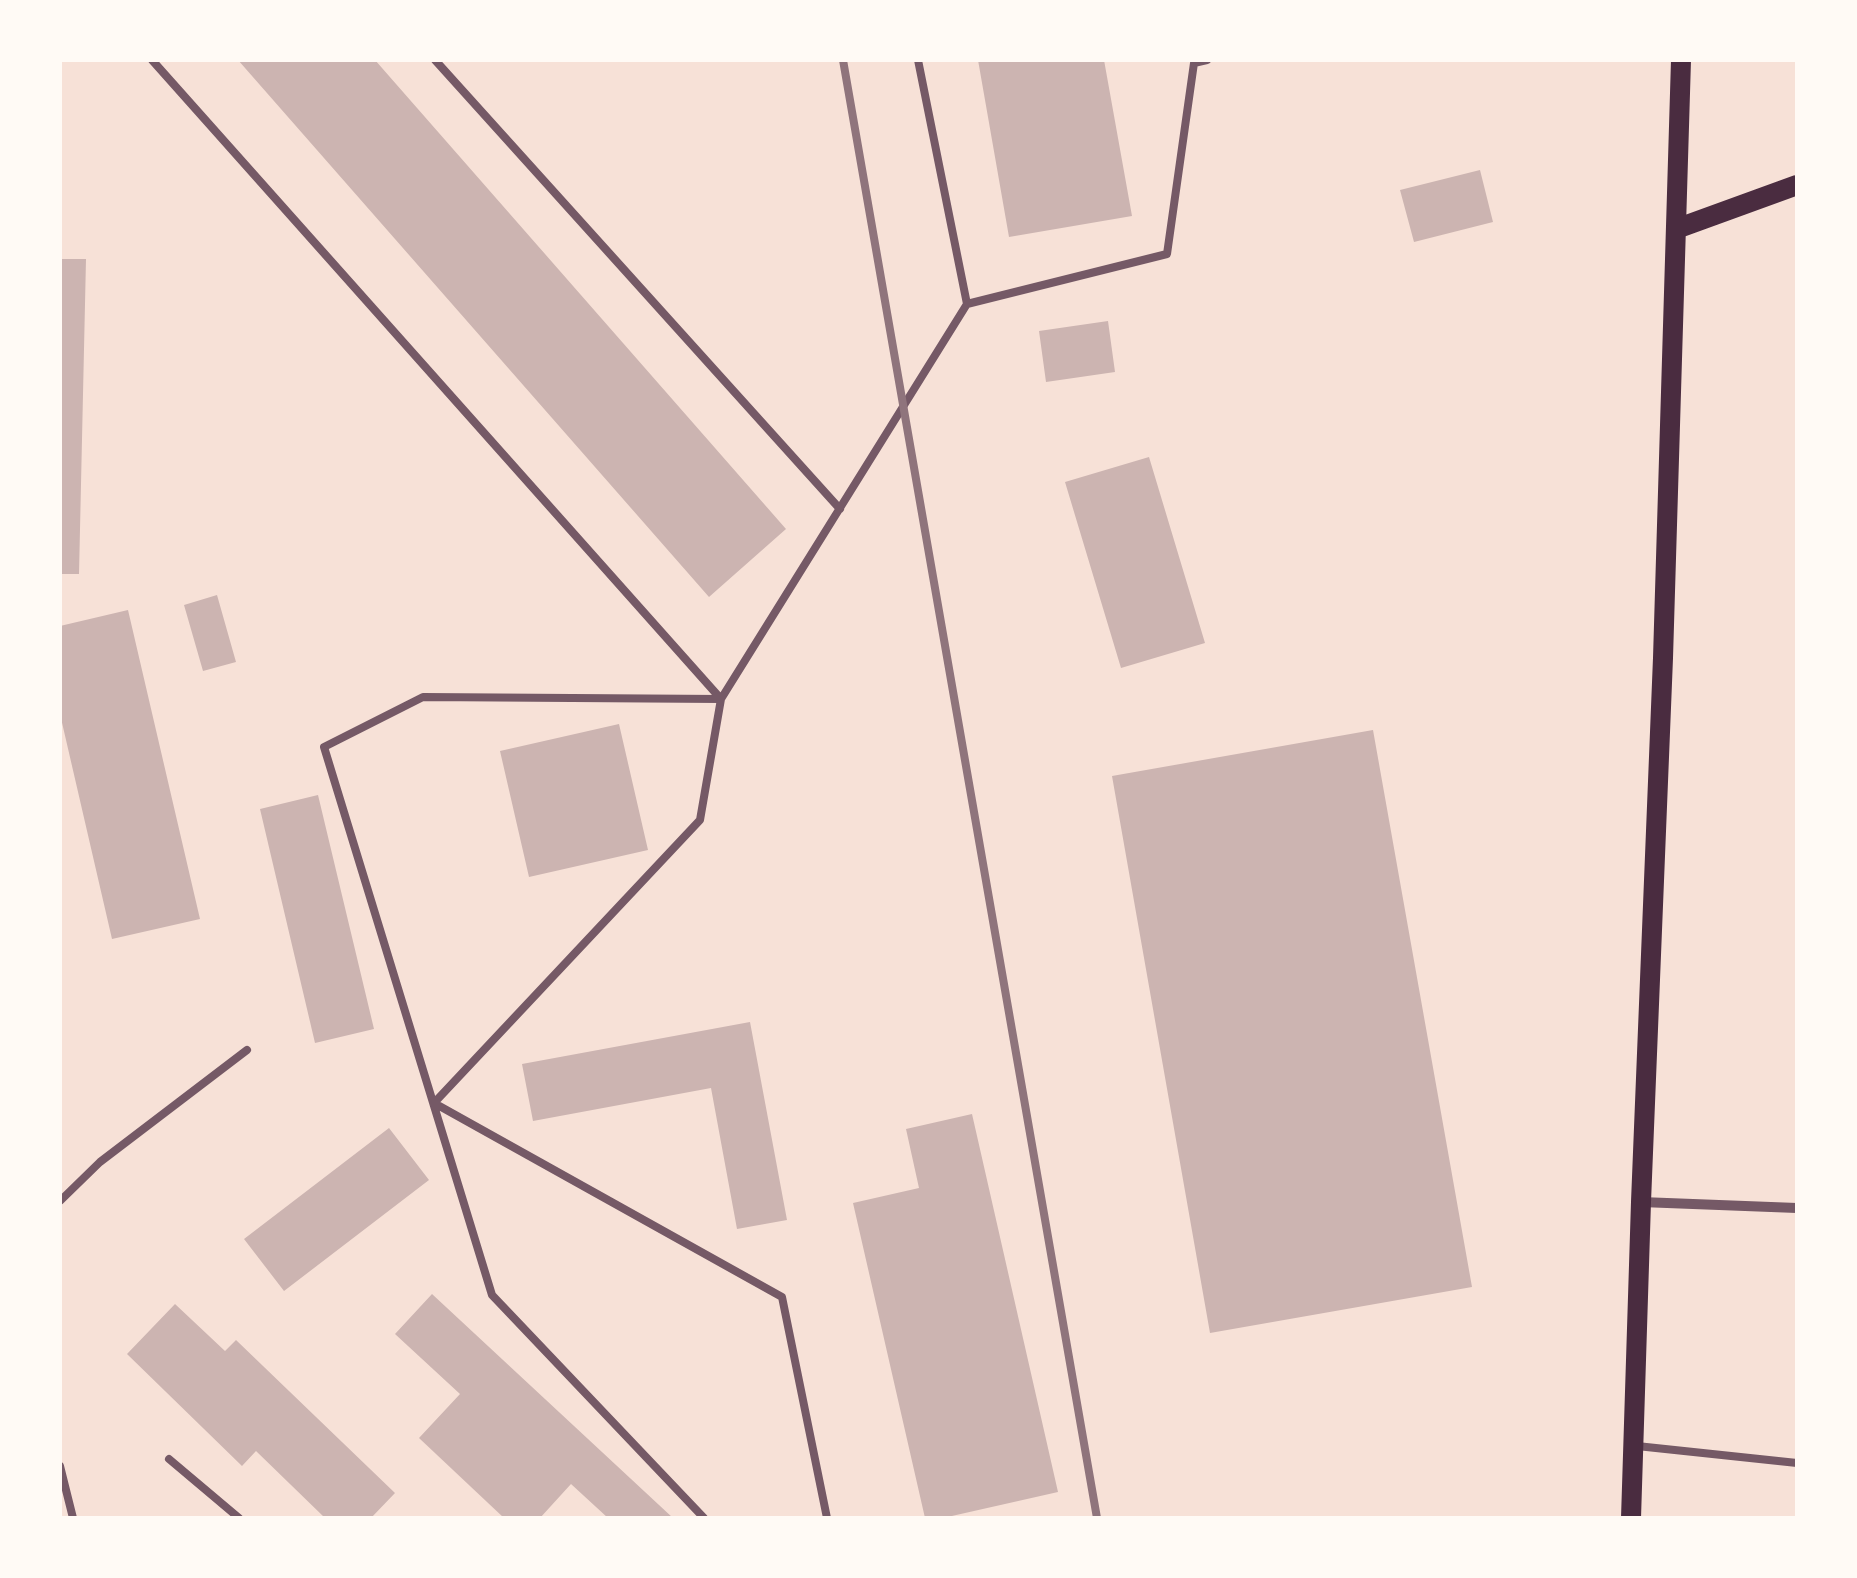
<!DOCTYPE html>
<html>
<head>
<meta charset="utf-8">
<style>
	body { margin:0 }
	#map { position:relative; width:1857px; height:1578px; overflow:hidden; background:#f7e1d7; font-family:"Fira Sans",sans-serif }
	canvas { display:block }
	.frame { position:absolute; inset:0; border:62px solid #fffaf5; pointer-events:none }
</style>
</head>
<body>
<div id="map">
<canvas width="1857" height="1578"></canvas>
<div class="frame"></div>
</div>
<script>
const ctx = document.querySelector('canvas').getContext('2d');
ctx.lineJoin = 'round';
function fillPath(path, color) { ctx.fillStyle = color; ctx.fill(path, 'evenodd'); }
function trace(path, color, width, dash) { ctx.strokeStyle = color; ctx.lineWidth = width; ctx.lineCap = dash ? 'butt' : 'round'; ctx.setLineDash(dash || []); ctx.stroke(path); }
const building = new Path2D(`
	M238,60H375L786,529L709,597Z
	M978,60H1104L1132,216L1009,237Z
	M1480,170L1493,222L1414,242L1400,190Z
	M60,259H86L79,574H60Z
	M1108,321L1115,372L1046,382L1039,331Z
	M1149,457L1205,643L1121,668L1065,482Z
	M217,595L236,662L203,671L184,605Z
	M128,610L200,919L112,939L60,714V626Z
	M619,724L648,850L529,877L500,751Z
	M1373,730L1472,1287L1210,1333L1112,776Z
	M318,795L374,1029L315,1043L260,809Z
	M750,1022L787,1220L737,1229L711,1088L533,1121L522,1064Z
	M972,1114L1058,1492L943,1518H925L853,1203L919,1188L906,1129Z
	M389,1128L429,1180L284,1291L244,1239Z
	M432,1294L673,1518H608L571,1484L540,1518H504L419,1438L460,1394L395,1334Z
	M175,1304L225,1351L236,1340L395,1493L371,1518H325L256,1451L242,1466L127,1354Z`);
const service = new Path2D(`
	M152,60L721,699L700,820L434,1103
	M435,60L840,509
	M918,60L967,304
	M434,1103L782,1297L827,1518
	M60,1201L100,1162L247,1050
	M1637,1446L1797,1463
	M169,1459L239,1518
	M60,1466L73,1518
	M704,1518L492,1295L324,747L423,697L721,699L967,304L1167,254L1194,63L1207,60`);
const minor = new Path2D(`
	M1641,1202L1797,1208`);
const secondary = new Path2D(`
	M1676,229L1797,185
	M1631,1518L1641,1202L1663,658L1681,60`);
const rail = new Path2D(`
	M843,60L1097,1518`);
fillPath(building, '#ccb4b1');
trace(service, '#755966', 8);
trace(minor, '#755966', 10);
trace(secondary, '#4a2c40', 20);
trace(rail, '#8f747c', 8);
</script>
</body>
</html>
